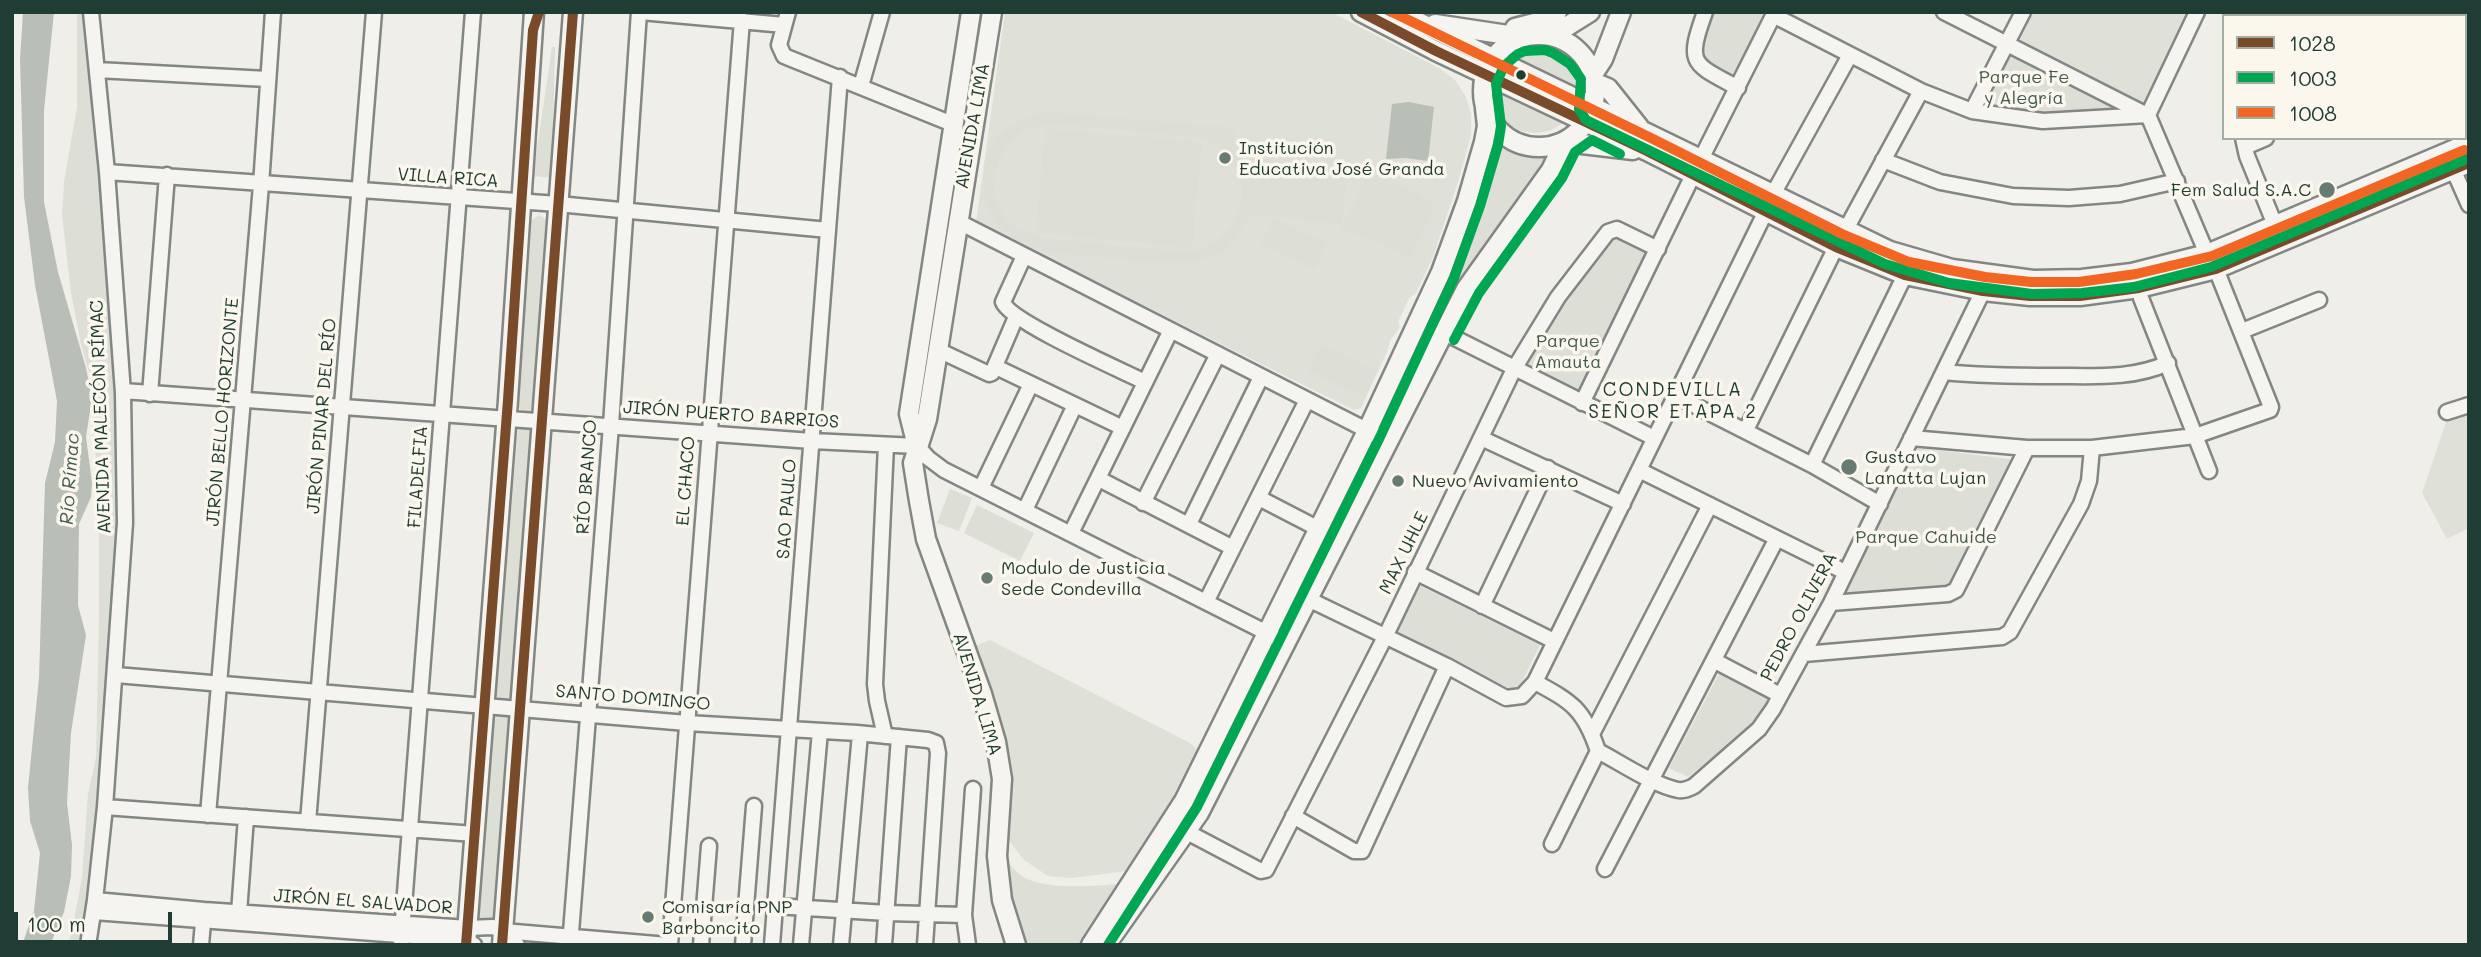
<!DOCTYPE html>
<html>
<head>
<meta charset="utf-8">
<style>
	body { margin:0 }
	#map { position:relative; width:2481px; height:957px; overflow:hidden; background:#efeee8; font-family:Mali,sans-serif }
	canvas { display:block }
	.frame { position:absolute; inset:0; border:14px solid #1f3d34; pointer-events:none }
	.legend { position:absolute; left:2222px; top:14px; width:245px; height:126px; box-sizing:border-box; background:#fbf7ec; border:2px solid #a3ada2; margin:0; padding:9px 12px; list-style:none; font-size:21px; color:#1f3d34 }
	.legend li { display:flex; align-items:center; gap:14px; height:35px }
	.legend b { width:35px; border:2px solid #a3ada2 }
	.scale { position:absolute; left:14px; top:912px; width:158px; height:32px; box-sizing:border-box; border:4px solid #1f3d34; border-top:0; padding-left:9px; font-size:21px; line-height:24px; white-space:nowrap; color:#1f3d34; -webkit-text-stroke:5px #fbf7ec; paint-order:stroke }
</style>
</head>
<body>
<div id="map">
<canvas width="2481" height="957"></canvas>
<div class="frame"></div>
<ul class="legend">
<li><b style="height:9px;background:#7a4b2a"></b>1028</li>
<li><b style="height:9px;background:#00a651"></b>1003</li>
<li><b style="height:9px;background:#f26522"></b>1008</li>
</ul>
<div class="scale">100 m</div>
</div>
<script>
const ctx = document.querySelector('canvas').getContext('2d');
ctx.lineJoin = 'round';
function fillPath(path, color) { ctx.fillStyle = color; ctx.fill(path, 'evenodd'); }
function trace(path, color, width, dash) { ctx.strokeStyle = color; ctx.lineWidth = width; ctx.lineCap = dash ? 'butt' : 'round'; ctx.setLineDash(dash || []); ctx.stroke(path); }
function drawText(font, color, halo, rows, align = 'center') {
  ctx.font = font + ' Mali,sans-serif'; ctx.lineWidth = 7; ctx.setLineDash([]); ctx.textBaseline = 'middle'; ctx.strokeStyle = halo; ctx.fillStyle = color; for (const [text, x, y, turn = 0] of rows) {
    ctx.save(); ctx.translate(x, y); ctx.rotate((+turn || 0) * Math.PI / 180); ctx.textAlign = isNaN(turn) ? turn : align; if (halo) ctx.strokeText(text, 0, 0); ctx.fillText(text, 0, 0); ctx.restore();
  }
}
const built = new Path2D(`
	M1005,12H1331L1439,68L1456,81L1466,97L1471,114V135L1458,182L1433,257L1416,293L1409,298L1398,322L1400,327L1390,341L1387,352L1361,408L1354,410L976,222Z
	M2033,12H2189L2143,105L2018,43Z
	M2469,409V528L2447,539L2422,493L2448,416Z
	M990,640L1190,743L1198,750L1135,870L1072,878L1048,876L1024,860L1005,835L1010,770L973,647Z`);
const green = new Path2D(`
	M77,12H87L103,175L122,480L103,785L84,945H67L71,935L82,878L88,794L96,757L99,618V477L92,430L94,397L91,379L81,344L71,293L62,215L64,182L77,107Z
	M1711,12H1772L1740,80L1699,60L1698,52Z
	M1525,46C1557,45 1581,62 1578,96L1504,59L1513,51Z
	M552,47H555L552,178L533,176Z
	M2013,53L2122,107C2088,126 2021,113 1983,108L2009,54Z
	M1491,83L1566,120C1536,149 1485,125 1491,83Z
	M1046,112L1236,128L1234,145L1248,165L1253,180L1256,149L1348,159L1342,224L1251,214C1225,272 1183,264 1130,260C1101,257 1072,254 1043,252C1000,237 978,213 985,166C987,156 989,143 997,136C1010,122 1028,117 1046,112ZM1050,124L1201,138C1263,161 1252,237 1191,252L1042,238C1028,234 1013,228 1004,217C986,191 995,152 1019,134C1028,127 1039,126 1050,124Z
	M1045,128L1202,142L1192,248L1036,233Z
	M1496,134L1521,148L1556,150L1464,282L1227,740L1221,737L1312,548L1492,135Z
	M1369,172L1418,194L1435,206L1409,259L1382,244L1341,229Z
	M539,215L548,221L535,408L532,411H522L517,405L532,220Z
	M1273,219L1327,243L1315,269L1261,244Z
	M1616,233L1652,251L1581,393L1525,366C1551,318 1582,276 1616,233Z
	M1321,344L1377,370L1365,397L1309,371Z
	M518,426L532,427L533,430L513,697L504,700L496,696Z
	M1918,448L2018,460L1956,585L1842,597Z
	M950,489L972,498L959,531L937,523Z
	M977,505L1034,533L1020,561L964,533Z
	M1414,583L1540,645L1517,692L1391,631Z
	M1721,670L1772,700L1739,737L1688,777L1669,768Z
	M498,713L507,714L511,717L494,917L490,921L481,920L478,916L494,717Z
	M1003,856C1010,864 1017,874 1027,879C1054,890 1098,886 1126,883L1086,945H1019L1013,932Z`);
const water = new Path2D(`
	M23,12H54L44,110V202L58,272L86,368L92,398L86,437L92,483L91,497L79,524L78,605L86,635L71,733L67,803L72,845L71,876L64,912L50,945H22L34,911L40,853L30,821L28,788L39,678L45,483L55,442L57,401L35,285L24,197L20,59Z
	M1409,102L1434,107L1428,161L1406,158L1386,159L1392,104Z`);
const minor = new Path2D(`
	M641,12L784,25
	M788,12L779,45L784,56L955,125
	M1705,12C1686,65 1692,63 1738,88
	M1944,12L2147,115
	M2197,12L2148,115L2207,254
	M2324,12L2331,16
	M2457,12L2461,16
	M1773,15L1921,91L1972,111L2043,121L2148,115
	M2285,16L2287,12
	M97,70L267,79
	M861,86L882,12
	M1972,111L2023,12
	M2243,138L2247,156L2275,225
	M2245,147L2266,138
	M1883,160L1940,182L2013,196L2069,198L2120,194L2177,181
	M1700,161L1775,12
	M2453,169L2469,205
	M107,172L558,204L828,230
	M1772,196L1850,55
	M957,221L1388,441
	M1845,231L1921,91
	M1024,256L1003,302C1010,322 1121,370 1145,382
	M2139,288L2141,298L2209,471
	M2242,331L2319,300
	M1443,332L1654,438
	M938,350L989,374L992,373L1016,317
	M996,367L1123,428
	M1944,372C1982,376 2019,376 2057,376C2095,376 2133,379 2168,363
	M123,391L812,441L917,446L928,458L944,470L1287,643
	M150,394L167,175
	M1676,396L1812,465L1880,504
	M1582,403L1693,175
	M2447,412L2469,405
	M1746,430L1836,247
	M1481,438L1623,504
	M1911,438L2027,448H2092L2195,436L2270,410L2271,407L2216,269
	M1812,465L1905,275
	M1639,470L1845,572
	M1099,479L1233,548
	M981,488L1031,384
	M1259,498L1317,528
	M1143,503L1218,354
	M1025,510L1075,405
	M1189,524L1261,377
	M1071,533L1171,330
	M1415,572L1554,641
	M1308,599L1447,666L1506,698L1522,696L1535,682C1572,702 1584,709 1598,751C1621,763 1653,785 1678,790C1684,791 1688,789 1694,786L1759,729L1773,709L1831,603L1983,291
	M1206,602L1307,400
	M1831,603L1948,594L1956,590L2027,448
	M1482,606L1548,468
	M1804,654L2002,637L2010,632L2081,504L2089,481L2092,448
	M1715,661L1780,695
	M116,675L687,723L857,733L928,740L936,743L938,753L925,945
	M1535,682L1766,211
	M1592,734L1710,505
	M885,736L877,701L875,684L886,445
	M105,807L475,834
	M208,815L261,185L273,12
	M1293,816L1354,851H1362L1447,666
	M308,822L374,12
	M1187,832L1261,871L1266,870L1386,635L1514,369L1558,297L1608,232L1617,229L1658,249
	M1552,844L1598,751
	M1605,869L1776,540
	M95,900L204,910L468,928L493,927L503,931L668,945
	M775,906L887,913L964,915
	M94,912L466,940L474,945
	M239,913L246,817
	M88,945L95,900L105,807L125,523L123,393L107,172L91,12
	M201,945L204,911
	M401,945L473,12
	M500,945H517
	M570,945L611,425L639,12
	M670,945L742,20
	M701,945L709,846
	M743,945L754,806
	M772,945L840,77
	M801,945L820,731
	M841,945L860,734
	M884,945L899,737
	M968,945L964,915L973,789`);
const major = new Path2D(`
	M992,12L927,419L913,463L919,501L926,539L982,694L996,742L1002,779L997,856L1002,900L1016,945
	M1361,12L1436,51L1647,151L1836,247L1905,275L1983,291L2030,296H2080L2139,288L2216,269L2469,163
	M1398,12L1890,251L1952,269L2033,280L2082,279L2132,273L2207,254L2469,143
	M1435,24L1521,37
	M1515,28L1546,20L1557,12
	M1540,34L1566,27L1590,12
	M1483 91a56 56 0 1 1 112 0a56 56 0 1 1-112 0Z
	M1594,73L1603,59L1621,12
	M1596,83L1608,88L1639,127
	M1571,139L1582,144L1633,150
	M917,446L909,414L971,12
	M466,945L508,400L534,12
	M502,945L573,12
	M1091,945L1184,801L1367,431L1441,272L1467,201L1484,142L1487,126L1485,108
	M1106,945L1199,813L1466,289L1551,170L1564,143`);
const bus1 = new Path2D(`
	M1361,12L1436,51L1647,151L1836,247L1905,275L1983,291L2030,296H2080L2139,288L2216,269L2469,163
	M466,945L508,400L533,30L539,12
	M502,945L573,12`);
const bus2 = new Path2D(`
	M1454,340L1479,293L1562,178L1575,152L1592,140L1620,154
	M1108,945L1197,807L1380,437L1454,278L1480,206L1498,145L1501,126L1496,84L1504,66L1518,54L1525,51L1545,50L1553,53L1570,64L1581,79L1579,109L1586,120L1885,264L1949,283L2032,294L2082,293L2134,287L2211,267L2469,158`);
const bus3 = new Path2D(`
	M1392,12L1653,139L1842,234L1909,262L1985,277L2031,282H2079L2136,274L2212,256L2464,150`);
const markers = [
	[1521,75,6,"#1f3d34"],
	[1225,158,7,"#687b73"],
	[2327,190,9,"#687b73"],
	[1849,467,9,"#687b73"],
	[1398,481,7,"#687b73"],
	[987,578,7,"#687b73"],
	[648,917,7,"#687b73"]
];
const parkNames = [
	["Parque Fe",2024,77],
	["y Alegría",2024,98],
	["Parque",1568,341],
	["Amauta",1568,362],
	["Parque Cahuide",1926,537]
];
const streetNames = [
	["AVENIDA LIMA",973,126,-80],
	["VILLA RICA",448,178,4],
	["JIRÓN BELLO HORIZONTE",223,412,-85],
	["JIRÓN PUERTO BARRIOS",731,415,4],
	["JIRÓN PINAR DEL RÍO",322,416,-85],
	["AVENIDA MALECÓN RÍMAC",101,417,-92],
	["FILADELFIA",418,477,-86],
	["RÍO BRANCO",587,477,-86],
	["EL CHACO",686,481,-86],
	["SAO PAULO",787,509,-86],
	["MAX UHLE",1404,553,-64],
	["PEDRO OLIVERA",1799,617,-62],
	["AVENIDA LIMA",977,694,73],
	["SANTO DOMINGO",633,698,5],
	["JIRÓN EL SALVADOR",363,902,4]
];
const poiNames = [
	["Institución",1239,148],
	["Educativa José Granda",1239,169],
	["Fem Salud S.A.C",2311,190,"right"],
	["Gustavo",1865,457],
	["Lanatta Lujan",1865,478],
	["Nuevo Avivamiento",1412,481],
	["Modulo de Justicia",1001,568],
	["Sede Condevilla",1001,589],
	["Comisaría PNP",662,907],
	["Barboncito",662,928]
];
const neighbourhoodNames = [
	["CONDEVILLA",1673,390],
	["SEÑOR ETAPA 2",1673,412]
];
const waterNames = [
	["Río Rímac",70,479,-86]
];
fillPath(built, '#dfe0d7');
fillPath(green, '#dddfd6');
fillPath(water, '#b9bfb6');
trace(minor, '#828783', 19);
trace(major, '#828783', 23);
trace(minor, '#f5f4f0', 14);
trace(major, '#f5f4f0', 18);
trace(bus1, '#7a4b2a', 10);
trace(bus2, '#00a651', 10);
trace(bus3, '#f26522', 10);
for (const [x, y, r, color] of markers) { const dot = new Path2D(); dot.arc(x, y, r, 0, 2 * Math.PI); ctx.fillStyle = color; ctx.fill(dot); trace(dot, '#fbf7ec', 2.5); }
drawText('18px', '#425b52', '#fbf7ec', parkNames);
drawText('18px', '#1f3d34', '#fbf7ec', streetNames);
drawText('18px', '#1f3d34', '#fbf7ec', poiNames, 'left');
ctx.letterSpacing = '2px';
drawText('19px', '#1f3d34', '#fbf7ec', neighbourhoodNames);
ctx.letterSpacing = '0px';
drawText('italic 19px', '#465e55', '#fbf7ec', waterNames);
</script>
</body>
</html>
